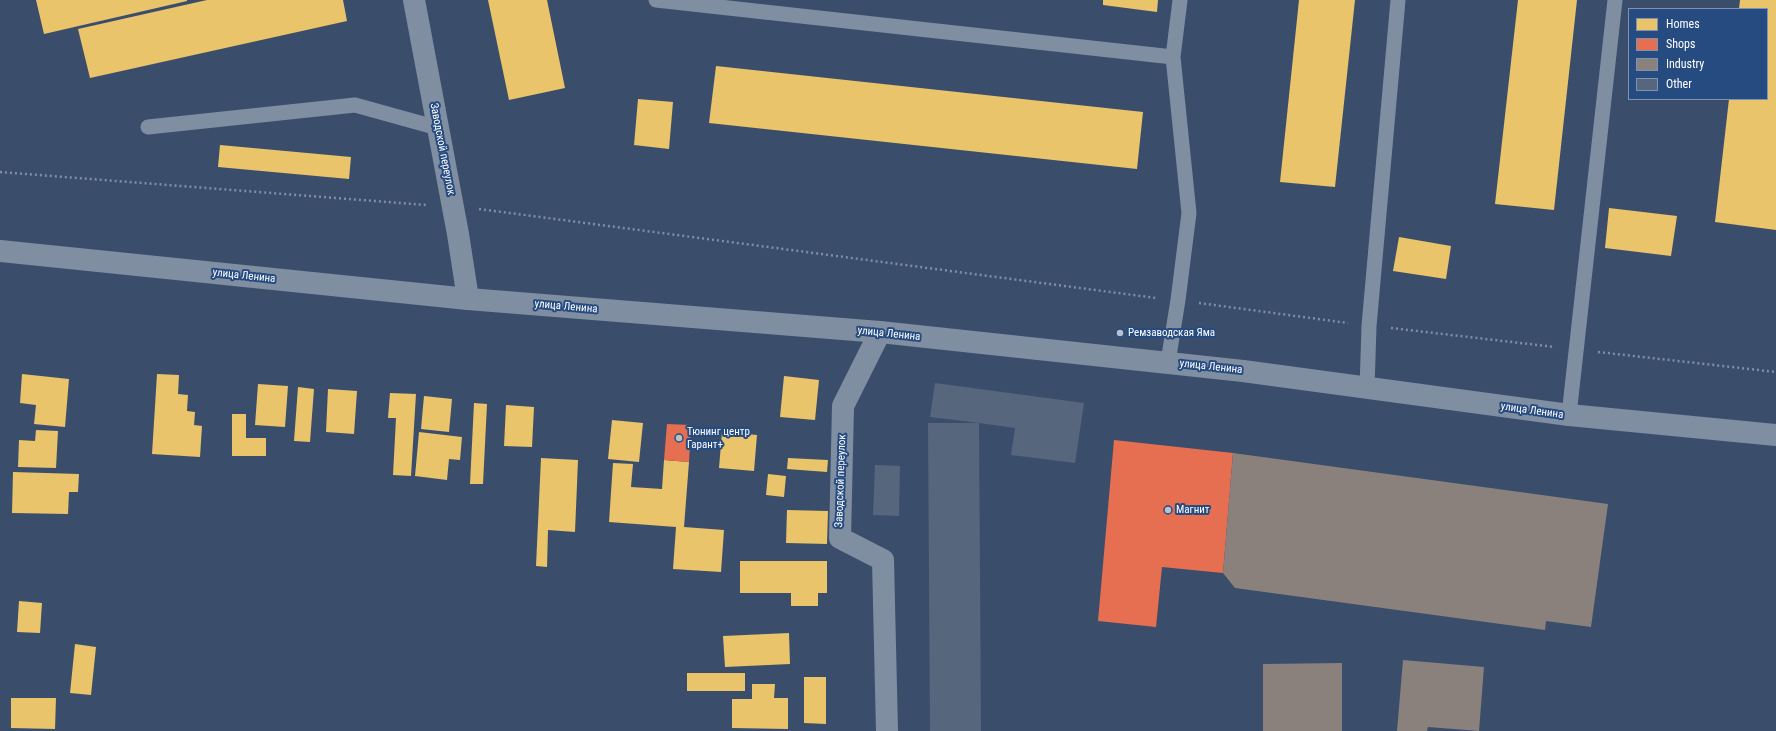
<!DOCTYPE html>
<html>
<head>
<meta charset="utf-8">
<style>
	body { margin:0 }
	#map { position:relative; width:1776px; height:731px; overflow:hidden; background:#3a4e6c; font-family:"Roboto Condensed",sans-serif }
	canvas { display:block }
	.legend { position:absolute; left:1628px; top:8px; width:140px; height:92px; box-sizing:border-box; background:#264b80; border:1px solid #7d93b3; margin:0; padding:5px 7px; list-style:none; font-size:12px; color:#fff }
	.legend li { display:flex; align-items:center; gap:8px; height:20px }
	.legend b { width:20px; border:1px solid #7d93b3 }
</style>
</head>
<body>
<div id="map">
<canvas width="1776" height="731"></canvas>
<ul class="legend">
<li><b style="height:11px;background:#e9c46a"></b>Homes</li>
<li><b style="height:11px;background:#e76f51"></b>Shops</li>
<li><b style="height:11px;background:#8a817c"></b>Industry</li>
<li><b style="height:11px;background:#56667d"></b>Other</li>
</ul>
</div>
<script>
const ctx = document.querySelector('canvas').getContext('2d');
ctx.lineJoin = 'round';
function fillPath(path, color) { ctx.fillStyle = color; ctx.fill(path, 'evenodd'); }
function trace(path, color, width, dash) { ctx.strokeStyle = color; ctx.lineWidth = width; ctx.lineCap = dash ? 'butt' : 'round'; ctx.setLineDash(dash || []); ctx.stroke(path); }
function drawText(font, color, halo, rows, align = 'center') {
  ctx.font = font + ' "Roboto Condensed",sans-serif'; ctx.lineWidth = 4; ctx.setLineDash([]); ctx.textBaseline = 'middle'; ctx.strokeStyle = halo; ctx.fillStyle = color; for (const [text, x, y, turn = 0] of rows) {
    ctx.save(); ctx.translate(x, y); ctx.rotate((+turn || 0) * Math.PI / 180); ctx.textAlign = isNaN(turn) ? turn : align; if (halo) ctx.strokeText(text, 0, 0); ctx.fillText(text, 0, 0); ctx.restore();
  }
}
const homes = new Path2D(`
	M36,0H187V1L44,34Z
	M207,0H343L347,21L90,78L78,29Z
	M488,0H547L565,88L509,100Z
	M1103,0H1158L1157,12L1103,5Z
	M1299,0H1355L1335,187L1280,182Z
	M1518,0H1577L1554,210L1495,204Z
	M1740,0H1776V230L1715,222L1729,99H1767V9H1739Z
	M716,66L1143,112L1137,169L709,123Z
	M638,99L673,102L669,149L634,145Z
	M220,145L351,157L349,179L218,167Z
	M1609,208L1677,216L1671,256L1605,248Z
	M1399,237L1451,246L1446,279L1393,271Z
	M22,374L69,379L65,427L34,424L36,405L20,403Z
	M157,374L179,375L178,394L188,395L187,411L195,412L194,425L202,426L200,457L152,454Z
	M784,376L819,380L815,420L780,417Z
	M258,384L288,386L285,427L255,425Z
	M298,387L314,389L310,442L294,441Z
	M328,389L357,391L354,434L326,432Z
	M390,393L416,394L411,476L393,475L396,418H388Z
	M424,396L452,399L449,432L421,429Z
	M474,403L487,404L483,484H470Z
	M506,405L534,407L532,447L504,446Z
	M232,414H246V438H266V456H232Z
	M612,420L643,423L639,462L608,459Z
	M36,430L58,431L56,468L18,467L19,440L35,441Z
	M419,432L462,437L460,460L449,459L447,480L415,476Z
	M722,432L757,435L754,471L719,468Z
	M541,458L578,460L575,532L548,530L547,567L536,566Z
	M788,458L828,460L827,472L787,469Z
	M664,460L689,462L684,527L724,530L721,572L673,569L676,527L609,522L613,463L633,464L631,487L662,489Z
	M13,472L79,474L78,492H69L68,514L12,513Z
	M768,474L786,476L784,497L766,495Z
	M787,510L828,511L827,544L786,543Z
	M740,561H827V593H818V606H791V593H740Z
	M19,601L42,603L40,633L17,632Z
	M789,633L790,664L725,667L723,636Z
	M75,644L96,647L91,695L70,693Z
	M687,673H745V691H687Z
	M804,677H826V724L804,723Z
	M752,684H775L774,698H788V729L732,728V699H752Z
	M11,698H56L55,729L11,728Z`);
const shops = new Path2D(`
	M667,424L691,425L689,462L664,460Z
	M1114,440L1233,453L1223,573L1162,567L1156,627L1098,621Z`);
const industry = new Path2D(`
	M1233,453L1608,504L1591,627L1546,621L1545,630L1235,588L1223,573Z
	M1403,660L1484,667L1479,731L1428,727L1427,731H1397Z
	M1342,663V731H1263V664Z`);
const building = new Path2D(`
	M935,383L1084,403L1075,463L1011,455L1015,428L979,423L981,731H930L928,423H979L930,417Z
	M875,465L900,466L899,516L873,515Z`);
const path = new Path2D(`
	M0,172L426,205
	M479,209L1156,298
	M1199,303L1348,323
	M1391,328L1555,347
	M1598,352L1776,372`);
const service = new Path2D(`
	M656,0L1173,57L1189,213L1178,300L1168,362
	M1173,57L1180,0
	M148,127L355,105L438,128
	M1367,388L1369,326L1398,0
	M1569,415L1615,0`);
const minor = new Path2D(`
	M414,0L458,234L468,299
	M880,332L843,406L840,538L883,560L887,731`);
const tertiary = new Path2D(`
	M0,251L468,299L880,332L1243,371L1569,415L1776,435`);
const markers = [
	[1120,333,4,"#bac1cc"],
	[679,438,4,"#bac1cc"],
	[1168,510,4,"#bac1cc"]
];
const streetNames = [
	["Заводской переулок",442,149,79],
	["улица Ленина",244,276,6],
	["улица Ленина",566,307,5],
	["улица Ленина",889,334,6],
	["улица Ленина",1211,367,6],
	["улица Ленина",1532,411,8],
	["Заводской переулок",841,481,-88]
];
const poiNames = [
	["Ремзаводская Яма",1128,333],
	["Тюнинг центр",687,432],
	["Гарант+",687,445],
	["Магнит",1176,510]
];
fillPath(homes, '#e9c46a');
fillPath(shops, '#e76f51');
fillPath(industry, '#8a817c');
fillPath(building, '#56667d');
trace(path, '#808ea2', 2.5, [2, 3]);
trace(service, '#808ea2', 15);
trace(minor, '#808ea2', 22);
trace(tertiary, '#808ea2', 22);
for (const [x, y, r, color] of markers) { const dot = new Path2D(); dot.arc(x, y, r, 0, 2 * Math.PI); ctx.fillStyle = color; ctx.fill(dot); trace(dot, '#264b80', 1.5); }
drawText('11px', '#fff', '#264b80', streetNames);
drawText('11px', '#fff', '#264b80', poiNames, 'left');
</script>
</body>
</html>
